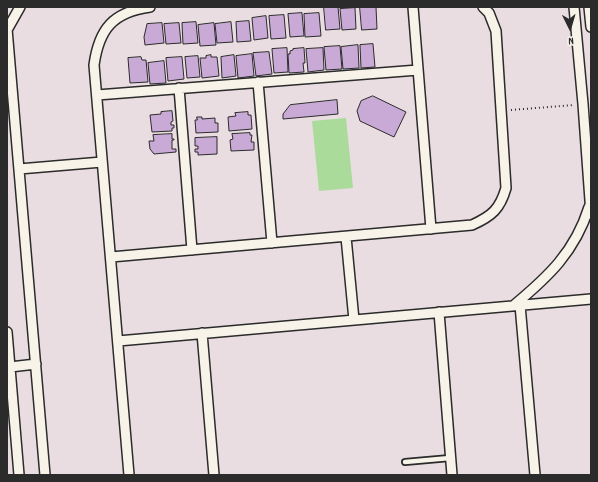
<!DOCTYPE html>
<html>
<head>
<meta charset="utf-8">
<style>
	body { margin:0 }
	#map { position:relative; width:598px; height:482px; overflow:hidden; background:#e9dde2; font-family:Dekko,sans-serif }
	canvas { display:block }
	.frame { position:absolute; inset:0; border:8px solid #2b2b2b; pointer-events:none }
	.north { position:absolute; left:550px; top:8px; width:40px; height:40px; -webkit-text-stroke:3px #f7f3e8; paint-order:stroke; rotate:175deg; font-size:11px; font-weight:700; line-height:16px; text-align:center; color:#2b2b2b }
	.north::after { content:''; display:block; margin:auto; width:14px; height:18px; background:#2b2b2b; clip-path:polygon(50% 0,100% 100%,50% 72%,0 100%) }
</style>
</head>
<body>
<div id="map">
<canvas width="598" height="482"></canvas>
<div class="frame"></div>
<div class="north">N</div>
</div>
<script>
const ctx = document.querySelector('canvas').getContext('2d');
ctx.lineJoin = 'round';
function fillPath(path, color) { ctx.fillStyle = color; ctx.fill(path, 'evenodd'); }
function trace(path, color, width, dash) { ctx.strokeStyle = color; ctx.lineWidth = width; ctx.lineCap = dash ? 'butt' : 'round'; ctx.setLineDash(dash || []); ctx.stroke(path); }
const green = new Path2D(`
	M346,118L353,188L319,191L312,121Z`);
const building = new Path2D(`
	M324,7H338L340,29L326,30Z
	M360,7H376L377,29L362,30Z
	M355,8L356,29L342,30L340,9Z
	M302,13L304,36L290,37L288,14Z
	M319,13L321,36L305,37L304,14Z
	M284,15L286,38L271,39L269,16Z
	M266,16L268,38L254,40L252,18Z
	M249,21L251,41L237,42L236,22Z
	M196,22L198,43L183,44L182,23Z
	M231,22L233,42L217,43L215,24Z
	M162,23L164,43L145,45L144,37L147,24Z
	M179,23L181,43L166,44L164,24Z
	M214,23L216,45L200,46L198,25Z
	M373,44L375,67L361,68L360,45Z
	M358,45L359,68L343,69L341,47Z
	M340,46L342,69L326,70L324,47Z
	M287,48L288,72L274,73L272,49Z
	M304,48L305,63H303L304,72L289,73L288,54H290V51L293,50V49Z
	M323,48L324,70L308,72L306,49Z
	M269,52L272,74L256,76L253,53Z
	M252,54L254,76L238,78L236,56Z
	M211,55V57H217L219,76L202,78L200,58H206V56Z
	M234,55L236,76L222,78L221,57Z
	M198,56L200,77L187,78L185,57Z
	M141,57L142,60H146L148,82L130,83L128,58Z
	M182,57L184,79L168,81L166,58Z
	M164,61L166,83L150,84L148,63Z
	M373,96L406,112L394,137L360,121L357,111L361,101Z
	M337,100L338,114L283,119V114L290,105Z
	M172,111L173,121L171,122V125H174V128H172V131L152,132L150,115L161,114V112Z
	M248,112V115H251L252,129L229,131L228,117L236,116L235,113Z
	M197,117H202V119L215,118V123H218V132L196,133L195,120H197Z
	M250,133V135H252L251,142H254V150L231,151L230,140L233,139L232,134Z
	M172,134V139H174V140H172V149H176V152L154,154L150,149L149,141H154L153,135Z
	M217,137V154L198,155V152H195V149H198V146H195V138Z`);
const path = new Path2D(`
	M511,110L574,105`);
const service = new Path2D(`
	M405,462L450,458`);
const minor = new Path2D(`
	M413,7L431,229
	M574,7L583,104L591,214
	M589,7L591,27
	M7,29L45,475
	M7,30L20,7
	M258,82L272,243
	M179,88L192,250
	M97,95L418,70
	M19,169L102,162
	M346,237L354,320
	M111,257L472,225C492,216 500,209 506,188L496,31L489,13L483,7
	M520,305L535,475
	M513,306C548,277 575,252 589,207
	M439,312L452,475
	M7,332L19,475
	M202,333L214,475
	M118,341L591,299
	M10,367L36,364
	M129,475L94,65C99,29 113,12 150,7`);
fillPath(green, '#aadb9b');
fillPath(building, '#c9a9d5');
trace(building, '#2b2b2b', 1);
trace(service, '#2b2b2b', 8);
trace(minor, '#2b2b2b', 12);
trace(path, '#2b2b2b', 2, [1, 3]);
trace(service, '#f7f3e8', 4.5);
trace(minor, '#f7f3e8', 9);
</script>
</body>
</html>
